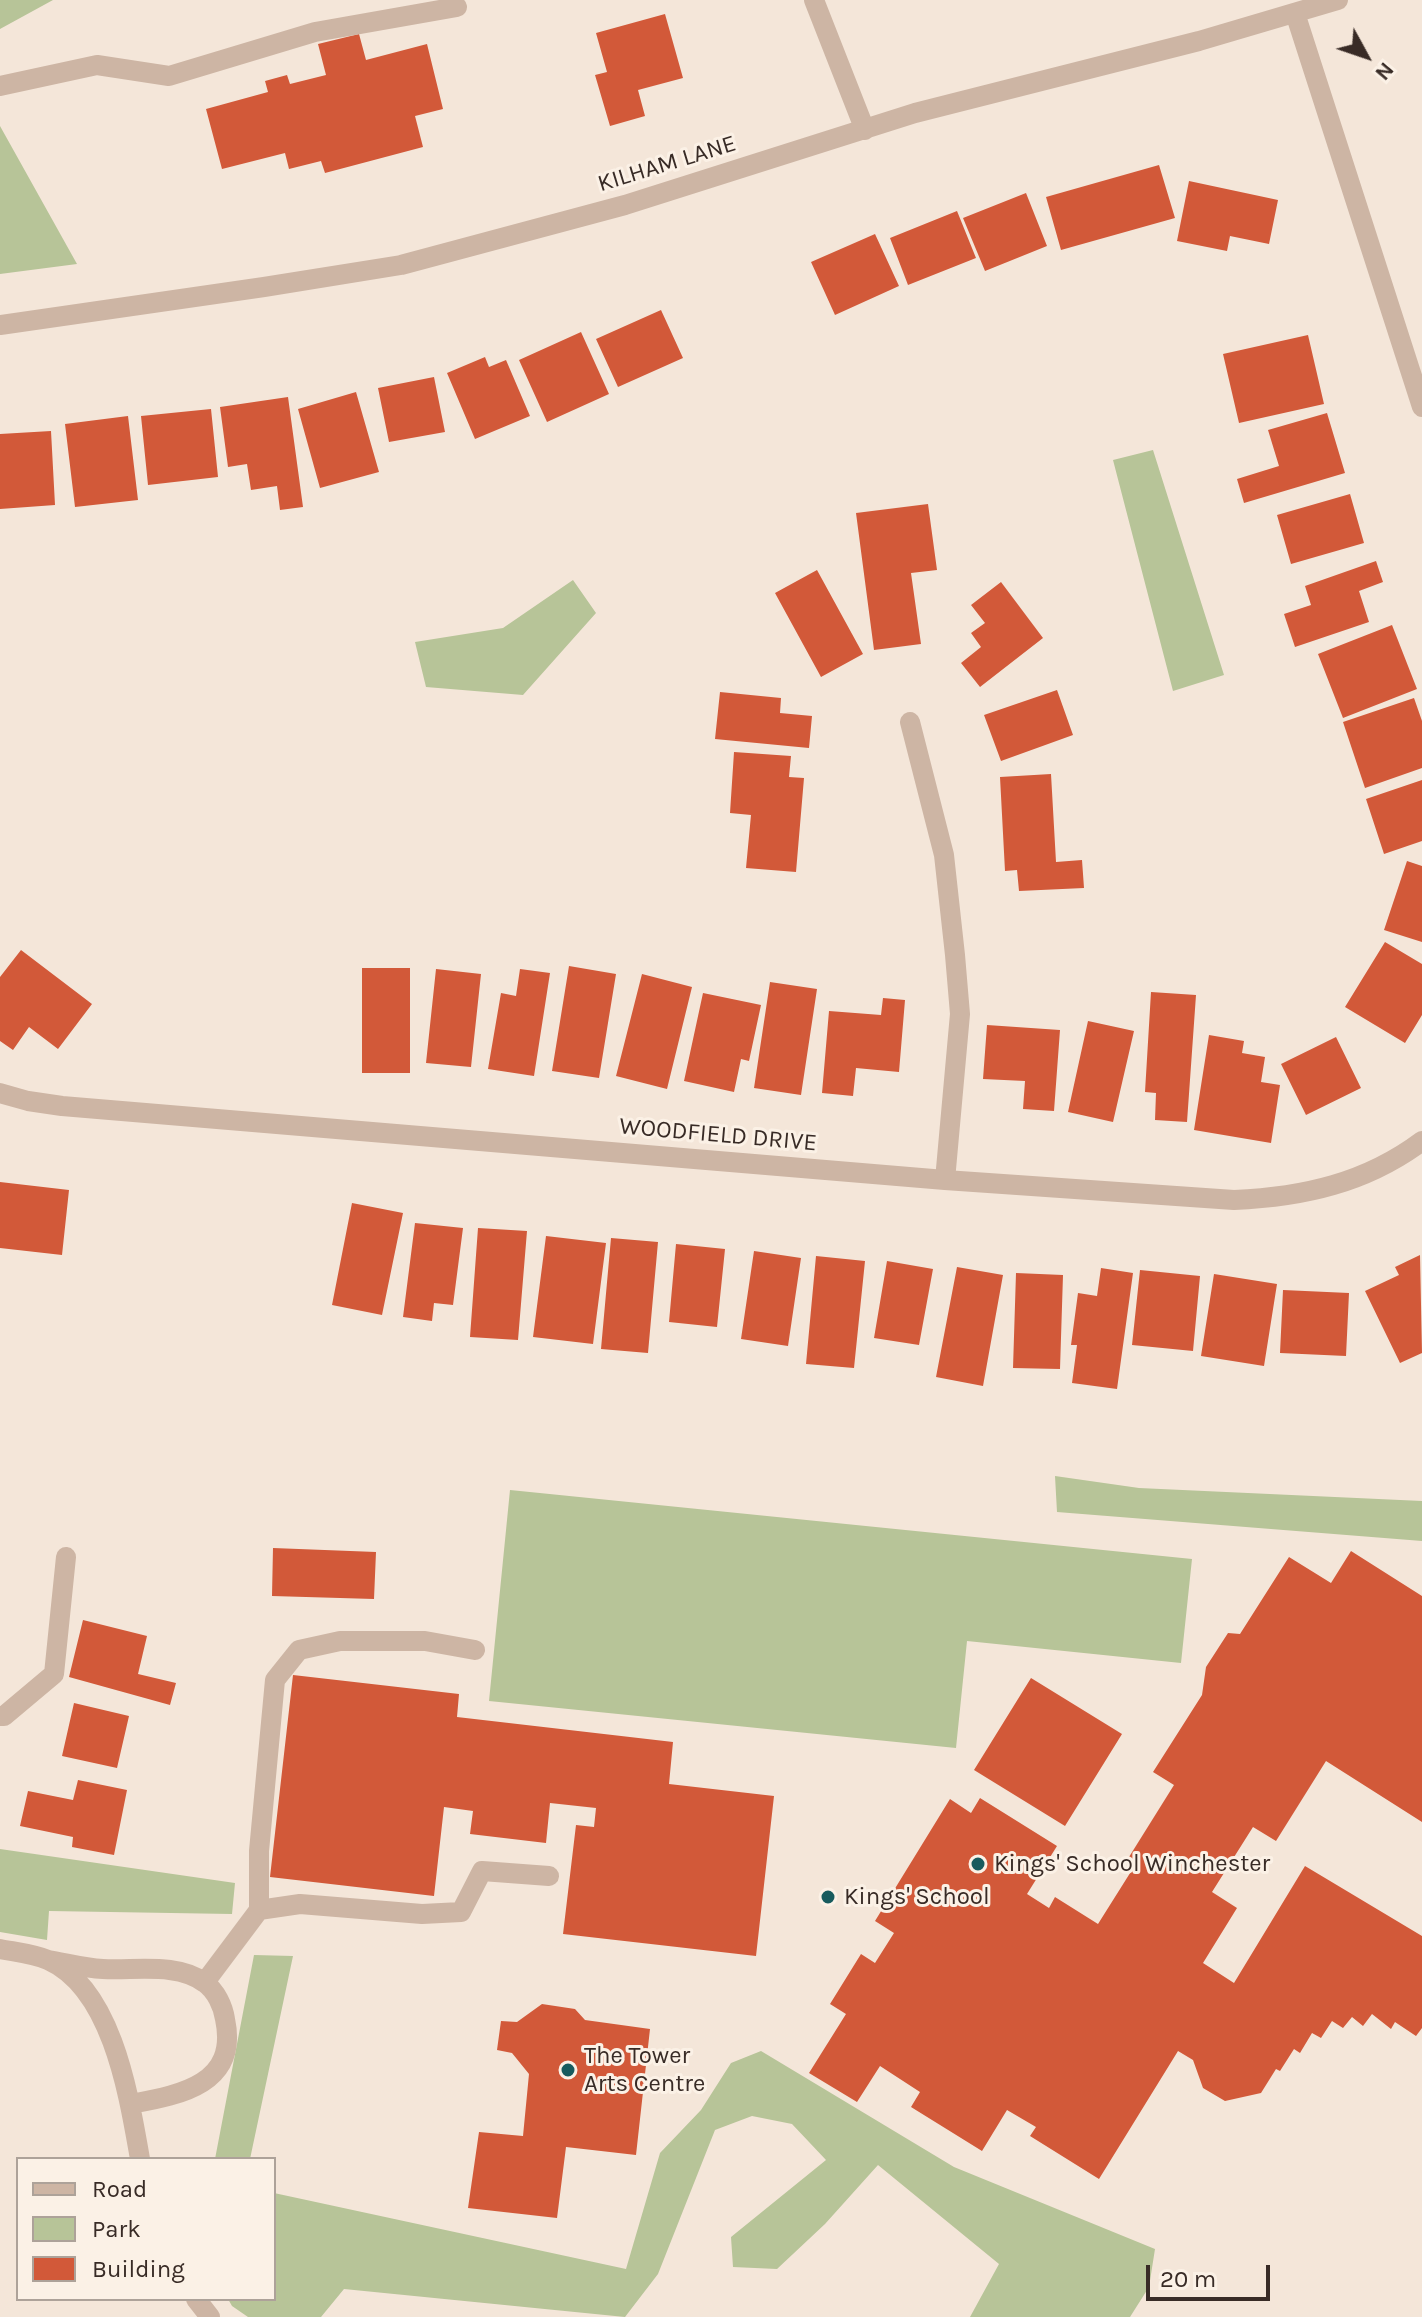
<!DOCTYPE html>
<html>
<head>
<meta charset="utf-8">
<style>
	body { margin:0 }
	#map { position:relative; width:1422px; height:2317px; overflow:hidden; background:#f4e6d9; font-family:Karla,sans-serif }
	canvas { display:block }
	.legend { position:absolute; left:16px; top:2157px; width:260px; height:144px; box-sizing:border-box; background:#fbf1e6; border:2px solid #ada299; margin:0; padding:10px 14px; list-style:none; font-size:24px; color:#382b26 }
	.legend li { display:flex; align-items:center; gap:16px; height:40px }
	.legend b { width:40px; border:2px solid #ada299 }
	.north { position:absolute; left:1326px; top:16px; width:80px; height:80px; -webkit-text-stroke:6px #fbf1e6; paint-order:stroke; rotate:130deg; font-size:22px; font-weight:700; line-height:32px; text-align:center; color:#382b26 }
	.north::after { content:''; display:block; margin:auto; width:28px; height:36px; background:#382b26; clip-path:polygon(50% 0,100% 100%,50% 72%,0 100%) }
	.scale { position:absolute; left:1146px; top:2265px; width:124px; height:36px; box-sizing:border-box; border:4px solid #382b26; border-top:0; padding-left:10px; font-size:24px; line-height:28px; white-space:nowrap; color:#382b26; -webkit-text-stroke:6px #fbf1e6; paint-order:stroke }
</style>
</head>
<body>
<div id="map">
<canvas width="1422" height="2317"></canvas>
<ul class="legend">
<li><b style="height:10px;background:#cdb5a4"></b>Road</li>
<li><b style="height:22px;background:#b7c498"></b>Park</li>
<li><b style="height:22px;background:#d25939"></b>Building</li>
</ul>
<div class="north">N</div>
<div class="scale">20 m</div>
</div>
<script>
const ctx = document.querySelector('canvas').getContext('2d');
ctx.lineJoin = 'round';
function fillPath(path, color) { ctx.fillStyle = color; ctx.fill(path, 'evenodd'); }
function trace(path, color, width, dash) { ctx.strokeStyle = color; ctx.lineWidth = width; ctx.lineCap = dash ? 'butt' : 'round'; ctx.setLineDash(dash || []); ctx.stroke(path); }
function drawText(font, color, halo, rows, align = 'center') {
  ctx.font = font + ' Karla,sans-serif'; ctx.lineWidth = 6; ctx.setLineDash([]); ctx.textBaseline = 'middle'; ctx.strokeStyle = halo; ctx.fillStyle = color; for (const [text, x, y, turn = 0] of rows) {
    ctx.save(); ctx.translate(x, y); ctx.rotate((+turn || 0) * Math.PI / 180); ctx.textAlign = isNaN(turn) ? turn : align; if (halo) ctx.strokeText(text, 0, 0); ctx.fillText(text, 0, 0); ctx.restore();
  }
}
const green = new Path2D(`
	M0,0H53L0,29Z
	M0,126L77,264L0,274Z
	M1153,450L1224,675L1173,691L1113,460Z
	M573,580L596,613L523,695L426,687L415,642L503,628Z
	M1055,1476L1139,1488L1422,1501V1541L1057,1512Z
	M510,1490L1192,1559L1181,1663L967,1641L956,1748L489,1701Z
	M0,1849L235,1883L232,1914L49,1911L47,1940L0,1932Z
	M254,1955L293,1956L250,2159H215Z
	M761,2051L954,2167L1155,2249L1149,2287L1130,2317H970L999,2264L878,2165L825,2224L777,2269L733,2267L731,2237L826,2160L792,2124L752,2116L715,2130L658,2274L625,2317L344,2289L321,2317H248L232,2306L228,2299H274V2193L626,2269L660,2153L701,2110L731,2063Z`);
const building = new Path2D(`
	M665,14L683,78L638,90L645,116L610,126L595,75L607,72L596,33Z
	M359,34L366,60L427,44L443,109L415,116L423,147L325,173L321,161L289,169L285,153L222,169L206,109L268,92L265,81L287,75L290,84L326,75L318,44Z
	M1159,165L1175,218L1061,250L1046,197Z
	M1189,181L1278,200L1269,244L1230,236L1227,251L1177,241Z
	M1026,193L1047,246L985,271L963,218Z
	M957,211L976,258L908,285L890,238Z
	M875,234L899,286L835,315L811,262Z
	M661,310L683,358L618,387L596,339Z
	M581,332L609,394L547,422L519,360Z
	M1308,335L1324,404L1239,423L1223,354Z
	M485,357L489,367L506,360L530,416L475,439L447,373Z
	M434,377L445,432L389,442L378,388Z
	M356,392L379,472L320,488L298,409Z
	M288,397L303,507L280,510L277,486L251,490L247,464L228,467L220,407Z
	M211,409L218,477L148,485L141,416Z
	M1327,413L1345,473L1244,503L1237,479L1279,466L1268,430Z
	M128,416L138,500L75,507L65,424Z
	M51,431L55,505L0,509V434Z
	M1350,494L1364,543L1291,564L1277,515Z
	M928,504L937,570L911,573L921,644L874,650L856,513Z
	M1376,561L1383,582L1359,591L1369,622L1295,647L1284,614L1311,605L1305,586Z
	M817,570L863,654L821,677L775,593Z
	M1001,582L1043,638L980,687L961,663L981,647L971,633L985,623L971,605Z
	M1392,625L1417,689L1343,718L1318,654Z
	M1057,690L1073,735L1001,761L984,715Z
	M720,692L781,698L780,713L812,716L809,748L715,739Z
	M1414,698L1422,721V768L1365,788L1343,722Z
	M734,752L791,756L789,777L804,778L796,872L746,868L751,815L730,813Z
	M1051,774L1056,862L1082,860L1084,888L1019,891L1017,870L1005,871L1000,777Z
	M1422,780V841L1384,854L1366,799Z
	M1407,861L1422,866V942L1384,930Z
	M1385,942L1422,964V1015L1405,1043L1345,1007Z
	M21,950L92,1004L58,1049L29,1027L13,1050L0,1041V977Z
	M569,966L616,974L599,1078L552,1071Z
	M362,968H410V1073H362Z
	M436,969L481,974L471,1067L426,1063Z
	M520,969L550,973L534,1076L488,1069L501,993L516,996Z
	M642,974L692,987L667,1089L616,1076Z
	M770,982L817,989L801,1095L754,1088Z
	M1151,992L1196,995L1187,1122L1155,1120L1156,1093L1145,1092Z
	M703,993L761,1005L749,1061L741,1059L734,1092L684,1081Z
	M883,998L905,1000L899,1072L856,1068L853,1096L822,1093L829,1011L881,1015Z
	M1088,1021L1134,1031L1113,1122L1068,1112Z
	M987,1025L1060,1030L1054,1111L1023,1109L1025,1081L983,1079Z
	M1209,1035L1244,1041L1242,1053L1265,1057L1261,1082L1280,1085L1271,1143L1194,1130Z
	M1336,1037L1361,1088L1306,1115L1281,1064Z
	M0,1182L69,1190L62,1255L0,1248Z
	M352,1203L403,1213L382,1315L332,1305Z
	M415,1223L463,1228L453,1305L434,1303L432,1321L403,1317Z
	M478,1228L527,1231L518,1340L470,1337Z
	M546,1236L606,1243L593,1344L533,1337Z
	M611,1238L658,1242L648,1353L601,1349Z
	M676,1244L725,1249L717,1327L669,1322Z
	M754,1251L801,1258L788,1346L741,1339Z
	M1420,1255L1422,1353L1400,1363L1365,1291L1399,1275L1395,1267Z
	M816,1256L865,1261L854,1368L806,1364Z
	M887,1261L933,1269L919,1345L874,1338Z
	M957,1267L1003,1275L983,1386L936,1377Z
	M1101,1268L1133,1273L1117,1389L1072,1383L1077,1345H1071L1078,1293L1097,1296Z
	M1140,1270L1200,1276L1193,1351L1132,1345Z
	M1016,1273L1063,1275L1060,1369L1013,1368Z
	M1214,1274L1277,1284L1264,1366L1201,1356Z
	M1283,1290L1349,1293L1346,1356L1280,1353Z
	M273,1548L376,1552L374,1599L272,1596Z
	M1351,1551L1422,1596V1822L1326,1761L1276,1841L1253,1827L1212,1892L1237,1908L1203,1963L1234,1983L1305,1866L1422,1936V2028L1416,2036L1395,2022L1391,2029L1372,2014L1363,2026L1352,2017L1343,2028L1332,2021L1321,2038L1312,2033L1300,2053L1294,2049L1280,2071L1276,2069L1261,2093L1225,2101L1203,2088L1193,2060L1178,2051L1099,2179L1030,2136L1036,2127L1007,2110L982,2151L911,2107L920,2092L880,2066L857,2102L809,2073L846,2014L830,2004L861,1954L875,1963L894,1933L875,1921L950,1799L971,1813L980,1798L1057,1846L1027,1894L1049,1908L1055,1897L1098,1924L1137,1862L1129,1857L1174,1785L1153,1772L1202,1695L1206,1667L1228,1633L1240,1634L1289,1557L1331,1583Z
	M83,1620L147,1636L138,1674L176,1683L170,1705L69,1677Z
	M293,1675L459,1694L457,1717L673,1742L669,1784L774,1796L756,1956L563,1934L576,1825L594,1827L596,1808L550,1803L546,1843L470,1834L473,1811L444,1807L434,1896L270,1877Z
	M1031,1678L1122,1734L1065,1826L974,1770Z
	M74,1703L129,1716L117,1768L62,1756Z
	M78,1780L127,1790L114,1855L72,1847L73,1837L20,1826L28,1791L73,1800Z
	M542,2004L575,2009L585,2020L650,2029L636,2155L566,2147L557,2218L468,2208L479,2132L523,2136L529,2074L512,2053L497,2050L501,2021L517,2022Z`);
const minor = new Path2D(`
	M814,0L865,130
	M1295,13L1422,407
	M0,86L97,65L169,76L315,32L457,7
	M0,325L264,287L401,265L625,205L915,113L1199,41L1338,0
	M910,722L944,855L955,955L960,1014L945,1180
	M0,1093L28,1101L62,1106L945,1180L1234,1200C1303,1197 1366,1183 1422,1141
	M0,1716H4L54,1674L66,1557
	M259,1910V1851L275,1680L299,1650L340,1641H425L475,1650
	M0,1949C15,1952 34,1954 48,1960C113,1989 129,2097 140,2159
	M48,1960C66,1963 84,1968 103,1969C134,1971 178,1962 205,1983C216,1991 223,2006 225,2019C239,2085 179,2095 131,2104
	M205,1982L259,1910L300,1904L422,1914L461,1912L482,1871L549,1876
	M196,2299L210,2317`);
const markers = [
	[978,1864,8,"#185b5e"],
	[828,1897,8,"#185b5e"],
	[568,2070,8,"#185b5e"]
];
const streetNames = [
	["KILHAM LANE",667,164,-17],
	["WOODFIELD DRIVE",718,1135,5]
];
const poiNames = [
	["Kings' School Winchester",994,1864],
	["Kings' School",844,1897],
	["The Tower",584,2056],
	["Arts Centre",584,2084]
];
fillPath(green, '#b7c498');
fillPath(building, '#d25939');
trace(minor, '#cdb5a4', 20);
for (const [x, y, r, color] of markers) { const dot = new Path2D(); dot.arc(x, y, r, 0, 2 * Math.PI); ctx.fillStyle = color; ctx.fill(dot); trace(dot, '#fbf1e6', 3); }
drawText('24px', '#382b26', '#fbf1e6', streetNames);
drawText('24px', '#382b26', '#fbf1e6', poiNames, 'left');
</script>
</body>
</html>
